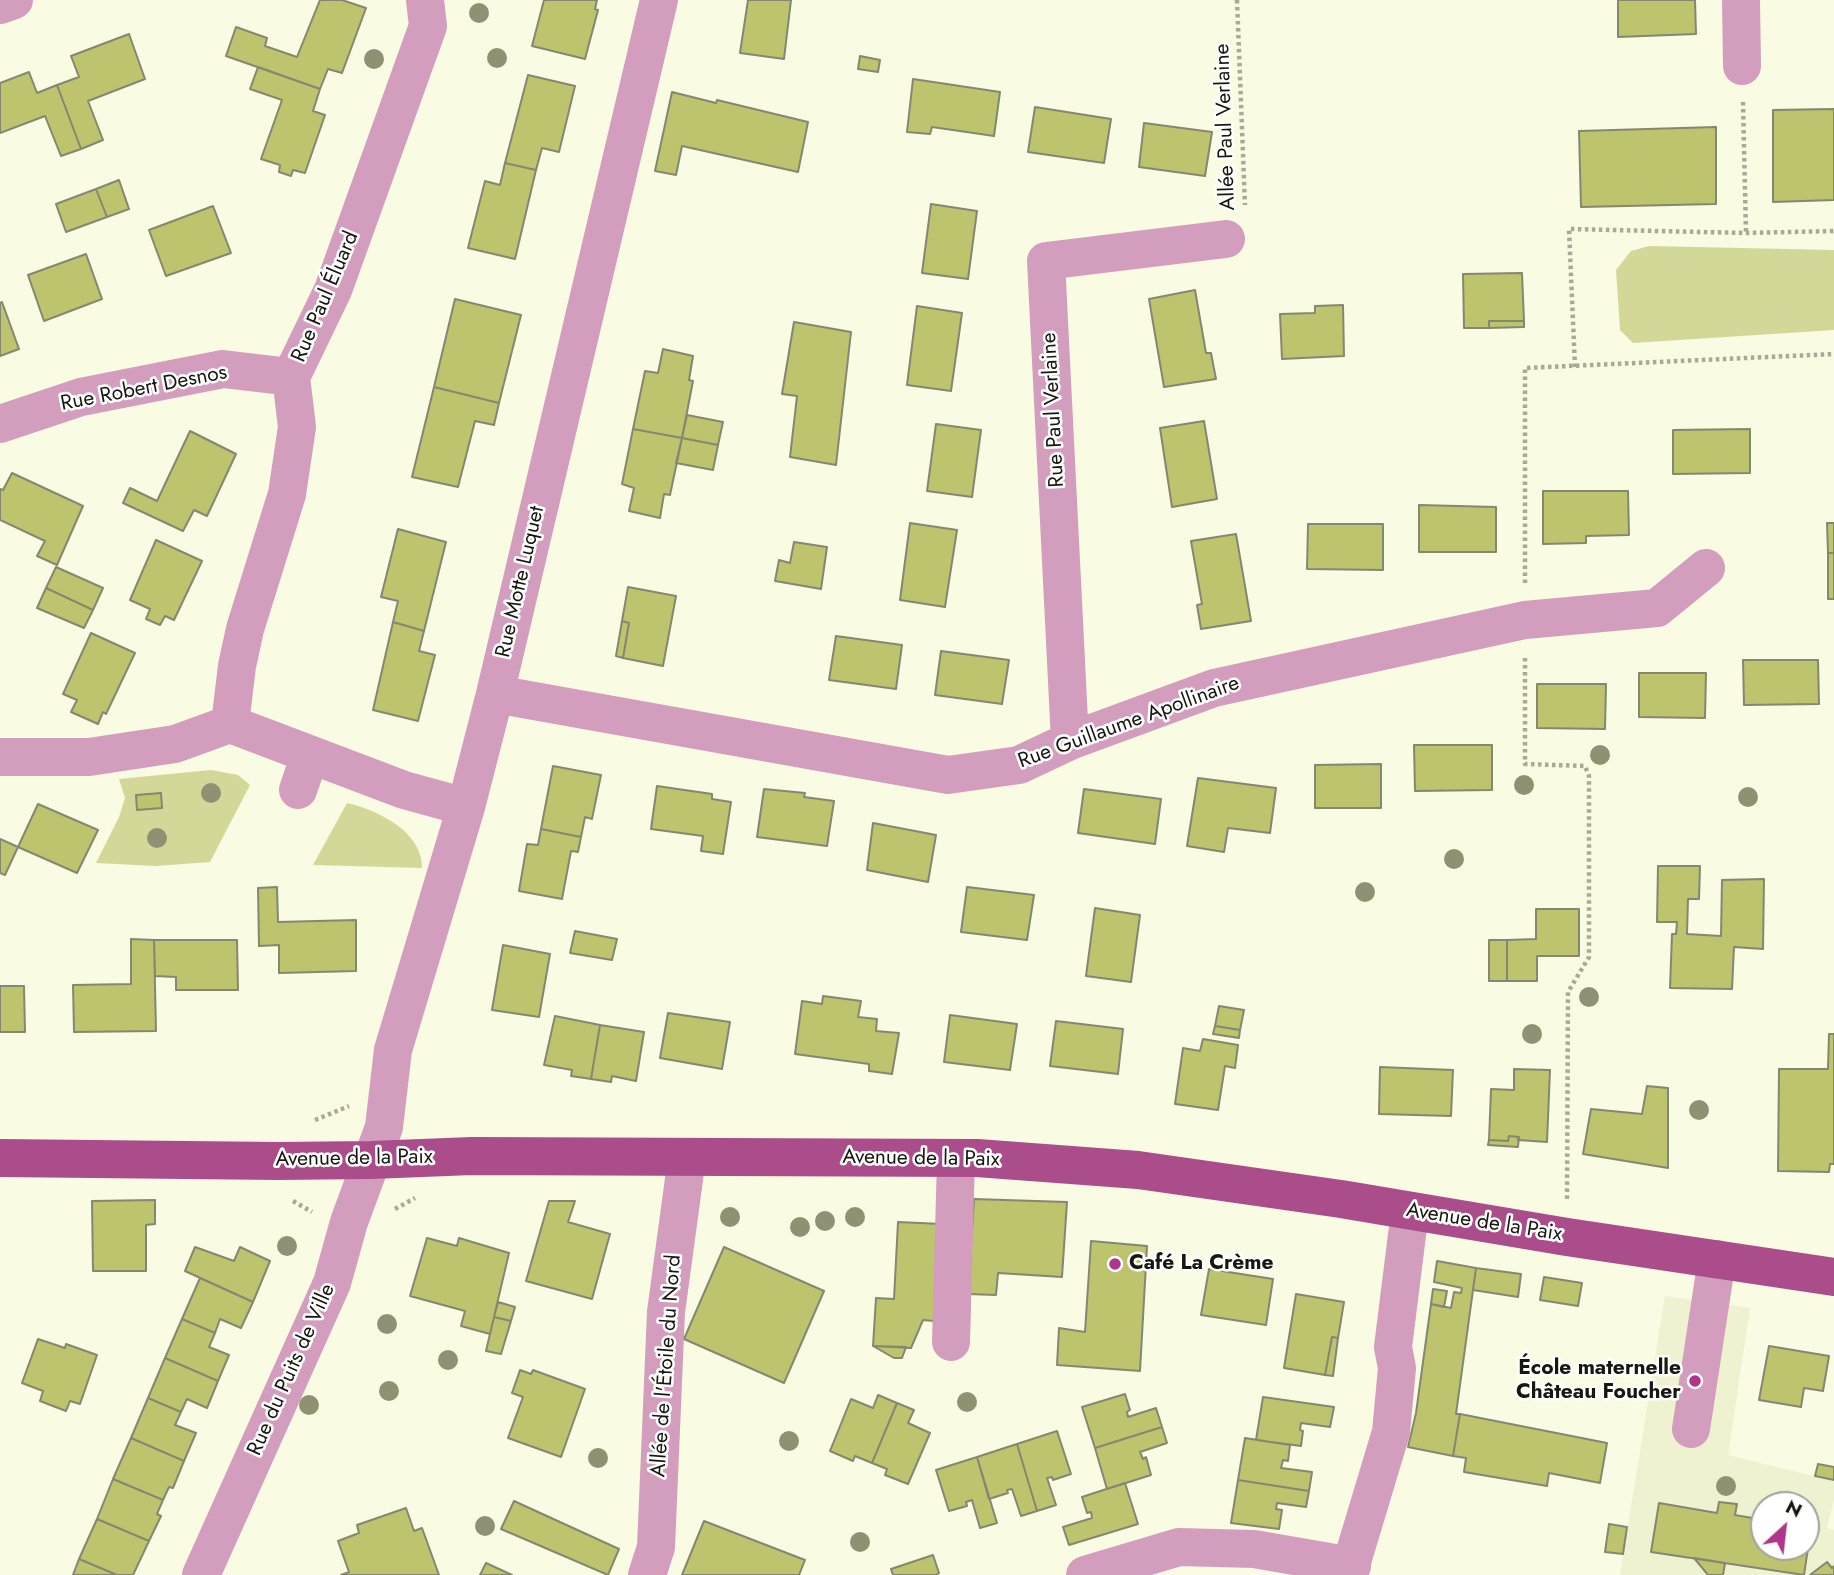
<!DOCTYPE html>
<html>
<head>
<meta charset="utf-8">
<style>
	body { margin:0 }
	#map { position:relative; width:1834px; height:1575px; overflow:hidden; background:#f9fce2; font-family:Jost,sans-serif }
	canvas { display:block }
	.north { position:absolute; left:1750px; top:1491px; width:70px; height:70px; box-sizing:border-box; background:#fff; border:2px solid #a2a29f; border-radius:50%; rotate:27deg; font-size:19px; font-weight:700; line-height:28px; text-align:center; color:#16170e }
	.north::after { content:''; display:block; margin:auto; width:24px; height:32px; background:#ae3589; clip-path:polygon(50% 0,100% 100%,50% 72%,0 100%) }
</style>
</head>
<body>
<div id="map">
<canvas width="1834" height="1575"></canvas>
<div class="north">N</div>
</div>
<script>
const ctx = document.querySelector('canvas').getContext('2d');
ctx.lineJoin = 'round';
function fillPath(path, color) { ctx.fillStyle = color; ctx.fill(path, 'evenodd'); }
function trace(path, color, width, dash) { ctx.strokeStyle = color; ctx.lineWidth = width; ctx.lineCap = dash ? 'butt' : 'round'; ctx.setLineDash(dash || []); ctx.stroke(path); }
function drawText(font, color, halo, rows, align = 'center') {
  ctx.font = font + ' Jost,sans-serif'; ctx.lineWidth = 5; ctx.setLineDash([]); ctx.textBaseline = 'middle'; ctx.strokeStyle = halo; ctx.fillStyle = color; for (const [text, x, y, turn = 0] of rows) {
    ctx.save(); ctx.translate(x, y); ctx.rotate((+turn || 0) * Math.PI / 180); ctx.textAlign = isNaN(turn) ? turn : align; if (halo) ctx.strokeText(text, 0, 0); ctx.fillText(text, 0, 0); ctx.restore();
  }
}
const built = new Path2D(`
	M1665,1296L1750,1308L1728,1455L1834,1481V1500L1827,1528L1834,1530V1575H1620ZM1764,1505H1806V1547H1764Z`);
const green = new Path2D(`
	M1649,246L1834,250V330L1633,343L1620,330L1616,270L1631,251Z
	M211,770L238,775L250,785L210,862L156,866L96,863L119,817L125,798L119,779Z
	M347,803C378,810 423,832 422,868L313,865Z`);
const building = new Path2D(`
	M320,0H342L366,8L342,73L328,69L320,89L226,56L236,27L267,38L265,46L297,57Z
	M544,0H597L595,9L598,10L585,59L532,46Z
	M748,0H791L784,59L740,53Z
	M1618,0H1695L1696,34L1618,37Z
	M129,34L145,79L88,101L103,140L81,149L57,85L79,77L71,56Z
	M860,56L880,60L878,72L858,69Z
	M258,67L320,89L313,111L325,115L305,173L293,170L291,176L279,172L280,165L261,159L282,100L250,89Z
	M29,72L37,93L57,85L81,149L61,156L45,116L0,133V83Z
	M528,75L575,86L559,152L542,148L536,170L505,163Z
	M913,79L1000,92L994,136L932,127L930,134L907,132Z
	M672,92L716,103L717,100L808,122L798,172L682,146L676,175L655,171Z
	M1035,107L1111,119L1104,163L1028,152Z
	M1834,109V200L1773,202V110Z
	M1144,123L1212,132L1205,176L1139,167Z
	M1716,127V204L1581,207L1579,131Z
	M505,163L536,170L515,259L468,248L485,181L500,185Z
	M119,180L129,209L107,217L96,189Z
	M96,189L107,217L66,232L56,204Z
	M931,204L977,211L968,279L922,273Z
	M213,206L231,253L166,276L149,230Z
	M86,254L102,299L44,321L28,275Z
	M1522,273L1524,321H1489V328H1464L1463,274Z
	M1195,290L1206,353H1211L1216,379L1164,387L1149,299Z
	M455,299L521,315L499,403L434,387Z
	M2,302L19,349L0,356V303Z
	M1343,305L1344,356L1282,359L1280,314L1315,313V306Z
	M917,306L962,313L951,391L907,385Z
	M1489,321H1524V327L1489,328Z
	M794,322L851,332L836,465L790,457L797,396L782,394Z
	M663,349L693,356L689,380L693,381L682,438L633,429L645,371L658,373Z
	M434,387L499,403L494,425L475,421L458,487L412,477Z
	M687,415L723,422L718,445L682,438Z
	M1204,421L1217,499L1172,507L1160,428Z
	M936,424L981,430L972,497L927,491Z
	M633,429L682,438L670,495L664,494L660,518L629,511L634,488L622,484Z
	M1750,429V473L1673,474V430Z
	M190,431L236,454L207,516L194,510L183,531L123,503L130,488L157,501Z
	M682,438L718,445L713,470L676,463Z
	M12,473L83,506L57,565L37,556L45,541L0,520V489L3,490Z
	M1543,491H1628L1629,535L1586,536V543L1543,544Z
	M1419,505L1496,507V552H1419Z
	M910,523L957,530L945,607L900,600Z
	M1827,523H1834V553H1828Z
	M1308,524H1383V570L1307,569Z
	M398,529L446,542L424,631L393,622L398,601L381,597Z
	M1236,534L1251,621L1201,629L1197,605L1202,604L1191,541Z
	M156,540L202,561L174,620L165,616L160,625L146,619L150,609L130,600Z
	M794,542L827,547L821,589L775,581L779,560L790,563Z
	M1828,553H1834V599H1828Z
	M56,567L103,588L93,610L46,588Z
	M628,587L676,596L663,666L623,658L629,623L622,621Z
	M46,588L93,610L84,628L37,608Z
	M622,621L629,623L623,658L616,656Z
	M393,622L424,631L419,651L435,655L418,721L373,710Z
	M91,633L135,653L106,714L103,712L98,724L71,712L77,700L63,694Z
	M836,636L902,645L896,689L829,680Z
	M941,651L1009,660L1002,704L935,695Z
	M1743,660H1818L1819,704L1744,705Z
	M1639,673H1706L1705,718L1639,717Z
	M1537,684H1606L1605,729L1537,728Z
	M1414,745H1492V790L1415,791Z
	M1381,764V808H1315V765Z
	M553,766L601,775L592,819L585,817L581,837L541,829Z
	M1198,778L1276,788L1270,833L1228,828L1224,852L1187,846Z
	M657,786L712,794V799L731,802L723,854L701,851L703,836L651,829Z
	M764,789L805,793L804,797L834,801L827,846L757,837Z
	M1084,789L1161,799L1155,844L1078,833Z
	M161,793L162,808L137,810L136,795Z
	M38,804L98,830L77,873L18,847Z
	M873,823L936,835L928,882L867,870Z
	M541,829L581,837L578,852L571,851L562,899L519,891L527,844L538,845Z
	M0,839L18,847L5,875L0,873Z
	M1658,866H1700L1699,899H1688L1687,934L1721,936L1722,880L1764,879L1763,949L1734,947L1732,989L1670,988L1672,934H1676L1677,922H1657Z
	M277,887L278,922L356,920V971L279,973V945L259,946L258,888Z
	M967,887L1034,895L1027,940L961,932Z
	M1095,908L1140,915L1131,982L1086,976Z
	M1536,909H1579V956H1537V981H1507V940L1536,939Z
	M575,931L617,939L612,960L570,953Z
	M131,939L154,940L156,1031L74,1032L73,985L131,984Z
	M154,940H237L238,990H176V977L155,976Z
	M1489,940H1507V981H1489Z
	M503,945L550,954L539,1017L492,1010Z
	M0,986H24L25,1032H0Z
	M823,996L861,1001L858,1017L877,1019L876,1031L899,1033L892,1074L869,1071V1064L795,1054L802,1001L822,1004Z
	M1219,1006L1244,1010L1240,1030L1215,1026Z
	M668,1013L730,1022L722,1069L660,1058Z
	M950,1015L1017,1024L1010,1070L944,1062Z
	M555,1016L600,1025L591,1079L571,1076L572,1070L544,1065Z
	M1056,1021L1123,1029L1118,1074L1050,1066Z
	M600,1025L644,1032L636,1081L612,1076L611,1082L591,1079Z
	M1215,1026L1240,1030L1239,1038L1213,1034Z
	M1829,1034H1834V1164H1830L1829,1172L1778,1171L1779,1069H1828Z
	M1203,1039L1238,1045L1235,1068L1225,1066L1218,1110L1175,1104L1183,1048L1200,1051Z
	M1380,1067L1453,1070L1451,1116L1379,1114Z
	M1514,1069L1550,1070L1547,1142L1518,1140L1519,1137L1509,1136L1508,1141L1489,1140L1491,1089L1514,1090Z
	M1647,1086L1668,1088V1168L1583,1154L1591,1109L1642,1114Z
	M1509,1136L1519,1137L1518,1147L1488,1145L1489,1140L1508,1141Z
	M974,1199L1067,1202L1062,1277L998,1273L996,1295L968,1294Z
	M155,1200V1224L146,1225V1271H93L92,1201Z
	M549,1201H575L568,1222L610,1234L592,1299L526,1281Z
	M898,1222L942,1224L934,1321L923,1320L911,1348L873,1346L876,1298L894,1299Z
	M427,1238L457,1246L459,1238L509,1253L490,1334L461,1326L465,1311L410,1296Z
	M1091,1241L1147,1246L1140,1371L1057,1365L1059,1328L1085,1332Z
	M195,1247L234,1261L240,1247L270,1261L253,1302L185,1271Z
	M724,1247L824,1291L784,1383L684,1339Z
	M1437,1261L1476,1268L1456,1414H1460L1453,1456L1408,1447L1416,1413L1431,1304L1451,1308L1454,1292L1461,1293L1462,1288L1434,1282Z
	M1476,1268L1521,1274L1518,1297L1473,1290Z
	M1209,1269L1273,1279L1266,1325L1201,1315Z
	M1544,1277L1582,1283L1578,1306L1540,1300Z
	M200,1278L253,1302L241,1328L220,1319L215,1333L182,1319Z
	M1433,1289L1447,1291L1444,1307L1431,1304Z
	M1296,1294L1344,1302L1338,1338L1332,1337L1325,1375L1284,1368Z
	M498,1302L515,1307L511,1321L494,1317Z
	M494,1317L511,1321L501,1354L486,1351Z
	M182,1319L215,1333L209,1347L229,1355L218,1381L165,1358Z
	M1332,1337L1338,1338L1333,1376L1325,1375Z
	M38,1339L65,1348L66,1344L97,1355L80,1404L70,1401L66,1411L40,1401L43,1391L22,1383Z
	M873,1346L906,1347L902,1358H894Z
	M1769,1346L1829,1356L1823,1391L1804,1388L1801,1407L1759,1400Z
	M165,1358L218,1381L207,1408L187,1399L181,1412L148,1398Z
	M520,1370L531,1374L533,1370L585,1389L561,1457L508,1438L523,1397L512,1393Z
	M1125,1394L1130,1410L1127,1412L1128,1417L1156,1408L1162,1427L1095,1448L1082,1407Z
	M878,1395L897,1403L872,1463L855,1456L853,1461L830,1451L851,1399L873,1408Z
	M1263,1397L1334,1407L1330,1427L1301,1423L1300,1430L1303,1431L1301,1446L1256,1440Z
	M148,1398L181,1412L175,1425L196,1433L184,1461L131,1438Z
	M897,1403L914,1410L908,1423L930,1433L908,1484L885,1475L887,1469L872,1463Z
	M1460,1414L1607,1443L1600,1483L1549,1473L1547,1486L1464,1472L1466,1458L1453,1456Z
	M1162,1427L1167,1443L1140,1452L1143,1459L1146,1457L1151,1475L1107,1489L1095,1448Z
	M1057,1431L1071,1474L1053,1480L1052,1477L1047,1478L1056,1505L1037,1511L1017,1444Z
	M131,1438L184,1461L173,1488L169,1487L163,1500L113,1479Z
	M1245,1438L1290,1445L1288,1461L1283,1460L1281,1468L1312,1472L1309,1491L1238,1480Z
	M1017,1444L1037,1511L1021,1516L1012,1489L1007,1490L1008,1493L989,1499L977,1457Z
	M977,1457L997,1523L980,1528L972,1500L966,1502L967,1506L949,1511L936,1470Z
	M1818,1464L1834,1467V1480L1815,1476Z
	M113,1479L163,1500L157,1514L161,1516L149,1541L97,1519Z
	M1238,1480L1309,1491L1306,1507L1277,1503L1276,1509L1282,1510L1279,1529L1231,1523Z
	M1125,1483L1138,1524L1069,1545L1063,1527L1092,1518L1091,1512L1087,1513L1082,1497Z
	M514,1501L619,1549L608,1575L501,1529Z
	M1719,1502L1737,1504L1735,1515L1764,1520V1547H1806V1527L1811,1528L1804,1575L1651,1552L1659,1503L1717,1513Z
	M406,1508L414,1531L422,1528L439,1575H341L349,1572L338,1541L359,1533L357,1525Z
	M97,1519L149,1541L133,1575H117L79,1559Z
	M704,1521L805,1560L799,1575H682Z
	M1609,1524L1627,1527L1623,1554L1605,1552Z
	M933,1555L939,1573L936,1575H893L891,1569Z
	M1694,1558L1725,1563L1723,1575H1708Z
	M79,1559L117,1575H73Z
	M1827,1562L1832,1568L1834,1566V1575H1810Z
	M486,1563L512,1575H480Z`);
const path = new Path2D(`
	M1237,0L1245,205
	M1743,102L1746,233
	M1575,367L1569,229L1746,233L1834,231
	M1525,583V368L1834,354
	M1525,658V764L1585,766L1589,776V957L1568,992L1567,1199
	M315,1120L349,1106
	M293,1201L312,1212
	M395,1209L415,1198`);
const minor = new Path2D(`
	M1741,0L1742,66
	M0,5L14,0
	M0,424L81,397L223,369L291,377
	M495,694L948,775L1019,765L1070,741L1214,688L1525,620L1657,608L1706,568
	M230,724L237,666L245,629L287,494L297,427L291,377L333,290L428,26L425,0
	M230,724L404,790L466,807
	M1070,741L1046,261L1226,239
	M0,757H89L175,744L230,724
	M298,790L310,755
	M951,1342L956,1158
	M1691,1429L1717,1259
	M201,1575L332,1283L349,1222L384,1127L393,1050L466,807L495,694L659,0
	M647,1575L656,1547L666,1312L687,1157
	M1085,1575L1179,1547L1254,1549L1352,1566
	M1348,1575L1391,1432L1397,1368L1393,1347L1410,1211`);
const major = new Path2D(`
	M0,1158L279,1161L371,1160L472,1156L977,1158L1138,1170L1341,1199L1567,1237L1834,1277`);
const trees = [
	[479,13],
	[497,58],
	[374,59],
	[1600,755],
	[1524,785],
	[211,793],
	[1748,797],
	[157,838],
	[1454,859],
	[1365,892],
	[1589,997],
	[1532,1034],
	[1699,1110],
	[730,1217],
	[855,1217],
	[825,1221],
	[800,1227],
	[287,1246],
	[387,1324],
	[448,1360],
	[389,1391],
	[967,1402],
	[309,1405],
	[789,1441],
	[598,1458],
	[1726,1486],
	[485,1526],
	[860,1542]
];
const markers = [
	[1115,1264,7,"#ae3589"],
	[1695,1381,7,"#ae3589"]
];
const streetNames = [
	["Allée Paul Verlaine",1226,127,-92],
	["Rue Paul Éluard",326,297,-67],
	["Rue Robert Desnos",144,389,-11],
	["Rue Paul Verlaine",1054,410,-93],
	["Rue Motte Luquet",521,582,-77],
	["Rue Guillaume Apollinaire",1129,723,-20],
	["Avenue de la Paix",354,1159,-1],
	["Avenue de la Paix",921,1159,1],
	["Avenue de la Paix",1484,1223,9],
	["Allée de l'Étoile du Nord",667,1366,-86],
	["Rue du Puits de Ville",292,1370,-66]
];
const poiNames = [
	["Café La Crème",1129,1264],
	["École maternelle",1681,1369,"right"],
	["Château Foucher",1681,1393,"right"]
];
fillPath(built, '#eef2d0');
fillPath(green, '#d3d899');
fillPath(building, '#bec36e');
trace(building, '#858770', 2);
trace(path, '#a8aa96', 4.5, [3.5, 3.5]);
trace(minor, '#d39ebe', 38);
trace(major, '#ab4d8b', 38);
ctx.fillStyle = '#8f9272';
for (const [x, y] of trees) { ctx.beginPath(); ctx.arc(x, y, 10, 0, 2 * Math.PI); ctx.fill(); }
for (const [x, y, r, color] of markers) { const dot = new Path2D(); dot.arc(x, y, r, 0, 2 * Math.PI); ctx.fillStyle = color; ctx.fill(dot); trace(dot, '#fff', 2.5); }
drawText('21px', '#16170e', '#fff', streetNames);
drawText('bold 21px', '#16170e', '#fff', poiNames, 'left');
</script>
</body>
</html>
